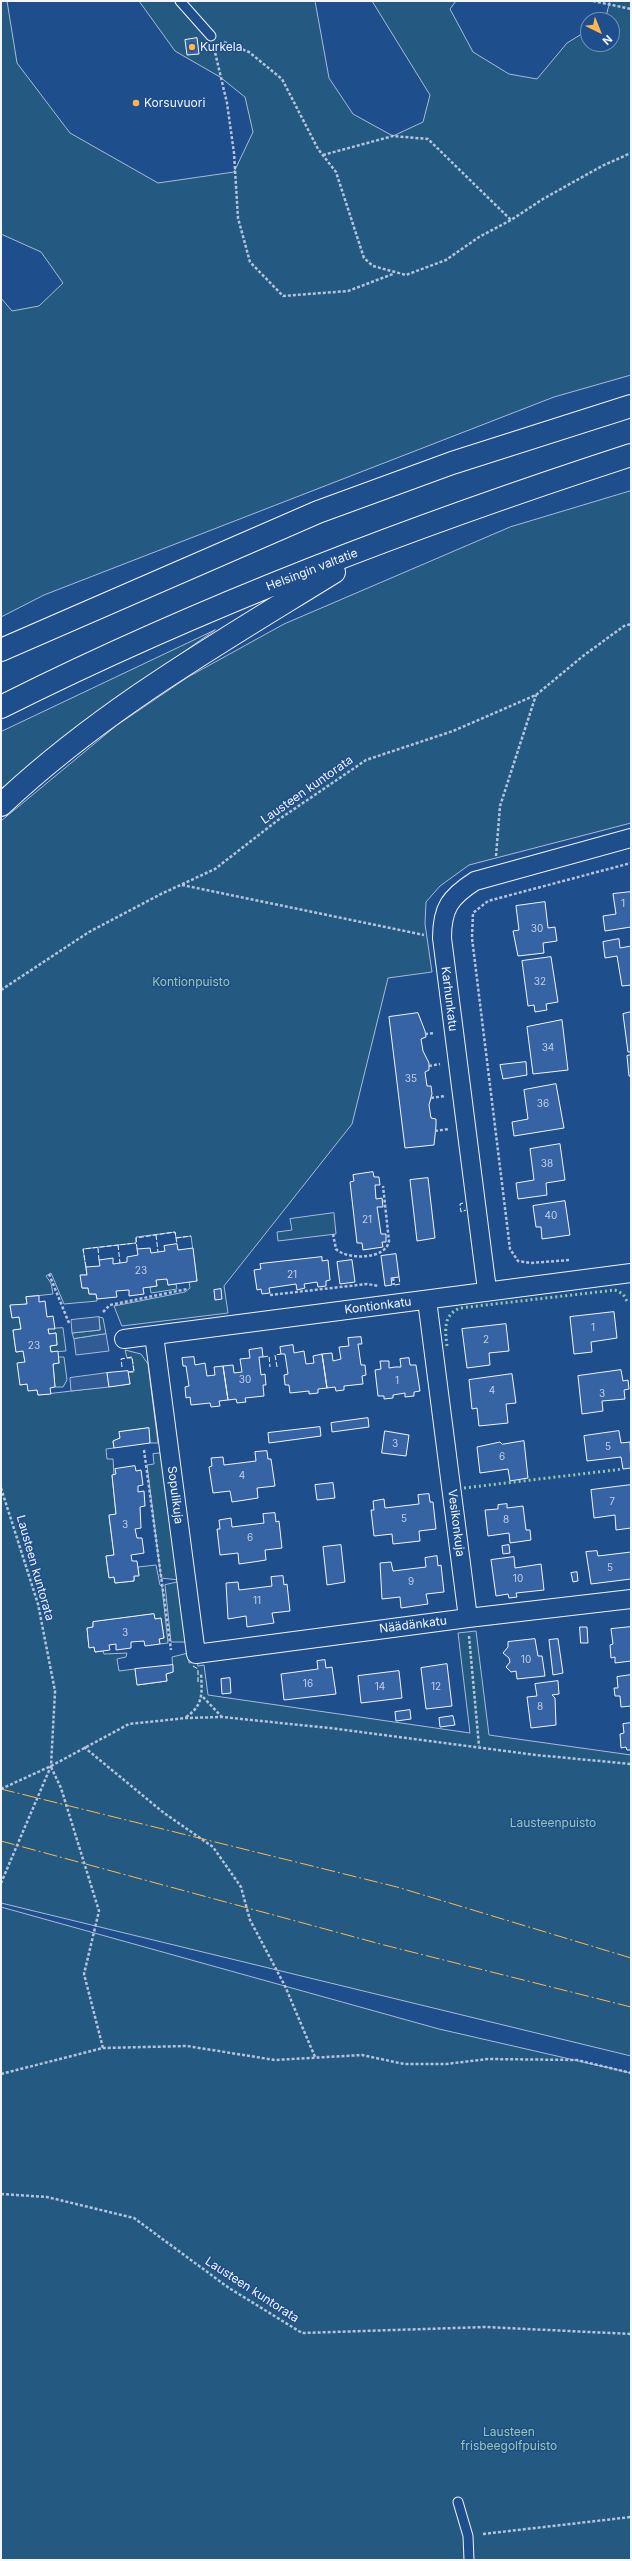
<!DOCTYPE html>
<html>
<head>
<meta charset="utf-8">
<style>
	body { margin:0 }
	#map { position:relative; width:632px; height:2561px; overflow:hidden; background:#1f4e8c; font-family:Inter,sans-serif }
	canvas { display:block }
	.frame { position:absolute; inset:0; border:2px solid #f2f6ff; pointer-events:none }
	.north { position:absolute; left:580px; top:12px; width:40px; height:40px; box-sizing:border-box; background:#1f4e8c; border:1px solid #7391ba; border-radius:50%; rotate:137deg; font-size:11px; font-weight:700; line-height:16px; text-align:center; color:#f2f6ff }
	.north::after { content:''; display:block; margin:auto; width:14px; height:18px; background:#ffb74d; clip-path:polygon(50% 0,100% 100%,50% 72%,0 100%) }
</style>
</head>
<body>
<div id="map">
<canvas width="632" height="2561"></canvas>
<div class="frame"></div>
<div class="north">N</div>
</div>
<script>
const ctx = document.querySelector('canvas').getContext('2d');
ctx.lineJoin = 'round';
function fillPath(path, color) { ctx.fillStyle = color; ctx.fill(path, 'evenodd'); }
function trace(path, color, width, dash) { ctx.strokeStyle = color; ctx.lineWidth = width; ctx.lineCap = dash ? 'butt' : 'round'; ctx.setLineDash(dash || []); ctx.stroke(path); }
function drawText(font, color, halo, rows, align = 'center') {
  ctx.font = font + ' Inter,sans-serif'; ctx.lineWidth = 3; ctx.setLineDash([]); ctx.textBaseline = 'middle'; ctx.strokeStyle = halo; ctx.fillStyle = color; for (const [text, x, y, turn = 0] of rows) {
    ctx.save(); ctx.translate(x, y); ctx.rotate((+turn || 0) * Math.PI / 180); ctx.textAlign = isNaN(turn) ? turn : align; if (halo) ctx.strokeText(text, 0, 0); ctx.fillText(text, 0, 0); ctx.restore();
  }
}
const green = new Path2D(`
	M1,1H7L17,63L70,133L158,183L234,172L253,132L245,97L220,77L175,51L139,1H315L329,78L353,114L393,136L423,122L430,95L372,1H456L450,9L473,52L509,74L537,79L567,43L588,30V44H612V20H605L610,1H631V375L554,397L44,595L1,617V298L12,311L39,306L63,283L41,252L1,234Z
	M631,491V823L469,865L440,886L426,902L425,924L432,972L388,978L352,1124L224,1286L228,1313L122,1326L121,1324L114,1306L185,1292L190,1288L189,1282L197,1281L191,1236L176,1238L175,1232L136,1237V1243L83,1249L87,1275H81L82,1288H88L89,1294H96L97,1301L64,1304L51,1273L46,1276L51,1283L53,1294L26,1297L27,1304L10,1306L12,1317H19L21,1329L13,1330L16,1352L23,1351L25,1362L20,1385L27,1384L37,1390L38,1395L130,1384L128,1372L134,1371L132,1358H127L125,1350L141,1354L148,1364L158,1443H150L148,1428L120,1432V1438L113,1441L114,1448L106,1449L107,1459H113L114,1475H112L116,1514L109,1516L114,1555L106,1556L109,1577H114L115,1583L134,1581V1576L139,1575L138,1567L156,1565L160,1585L162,1587L168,1643L160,1644L159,1639L164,1638L161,1619H155L154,1614L93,1622V1627L87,1628L89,1647H94L95,1652L103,1651L104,1654L127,1653L126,1657L117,1659L119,1671L135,1669L138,1685L167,1681L166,1674L173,1672L172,1657L188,1653L189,1663L197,1662L198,1666L204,1665L208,1695L470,1733L458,1633L476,1631L489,1735L631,1755V2056L1,1903V821L117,725L188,677L284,624L510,527Z
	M215,630L112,702L1,789V732Z
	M334,1213L336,1234L278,1241L277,1232L292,1230L290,1219Z
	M167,1279L168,1285L176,1284L177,1289L151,1293L150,1287L157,1286L156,1280Z
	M99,1317L103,1318L106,1334L74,1339L72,1333L100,1330Z
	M63,1328L66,1351L51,1352L50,1346L57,1345L56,1333L49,1334L48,1329Z
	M58,1357H64L67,1380L63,1387H55L53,1364L59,1363Z
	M163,1453L179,1580L161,1578L147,1465L154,1464L153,1454Z
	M179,1582L186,1642H171L165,1585Z
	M1,1907L439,2029L631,2073V2560H1Z`);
const parking = new Path2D(`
	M99,1317L100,1330L72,1333L71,1320Z
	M106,1334L109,1351L76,1355L74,1339Z
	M107,1373L109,1387L71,1391L70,1378Z`);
const building = new Path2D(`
	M197,38L199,54L187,55L185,40Z
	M631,892V927L605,931L603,916L616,914L613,894Z
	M545,902L548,928L555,927L557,941L543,943L544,953L518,956L513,931L519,930L516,906Z
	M619,939L620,948L631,946V985L622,986L617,956L605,958L603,942Z
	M551,957L558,1002L546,1004L547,1010L535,1012L534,1005L528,1006L522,961Z
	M631,1012V1052H628L623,1014Z
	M418,1013L425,1031L426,1037L421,1039L423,1051L429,1063V1070L425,1072L427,1086H431L432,1094L429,1105L431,1118L436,1119V1126L434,1145L405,1148L389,1017Z
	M562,1020L568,1070L533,1074L527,1027Z
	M631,1055V1076H629L627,1056Z
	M526,1062L527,1075L503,1079L500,1065Z
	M556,1084L564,1128L514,1136L512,1122L528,1119L524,1090Z
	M560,1144L565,1180L546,1183L547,1195L518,1199L516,1183L534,1180L530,1149Z
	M373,1172L374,1177H379L380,1185H375L376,1199L382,1198L383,1207H377L381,1234H386V1242H382L383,1247L363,1250L362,1243H357L350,1182L354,1181L353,1175Z
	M428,1178L435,1238L417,1241L410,1180Z
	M565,1201L570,1235L542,1239L541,1227H536L533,1206Z
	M177,1244L178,1250L193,1248L197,1281L168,1285L167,1279L156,1280L157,1286L143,1288L144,1294L129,1296V1290L116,1291L117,1297L97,1299L96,1294H89L88,1288H82L80,1275H87L86,1267L100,1266L99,1260L113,1258V1264L127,1262V1257L138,1255L137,1249L150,1248L151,1253L165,1251L164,1246Z
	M396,1254L399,1277L391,1278L392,1285L385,1286L381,1256Z
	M322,1257V1261L328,1260L330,1280L326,1281V1286L318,1287L317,1282L304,1284L305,1288L297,1290L296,1284L269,1288L270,1293L262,1294L261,1289L257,1290L254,1270L261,1269L260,1264Z
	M352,1260L355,1282L340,1284L337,1262Z
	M221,1289L222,1299L215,1300L214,1290Z
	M39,1296V1302L45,1301L47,1317L53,1316L55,1329H48L49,1334L56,1333L57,1345L50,1346L51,1352L58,1351L59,1363L53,1364L55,1387L50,1388L51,1394L38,1395L37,1390L28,1391L27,1384L20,1385L17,1363L25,1362L23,1351L16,1352L13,1330L21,1329L19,1317L12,1318L10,1305L27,1304L26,1297Z
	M614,1312L617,1338L591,1342L592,1352L574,1354L570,1317Z
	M506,1324L509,1351L489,1353L490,1365L467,1368L462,1329Z
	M361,1337L362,1344H358L361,1365H365L366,1375L362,1376L363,1384L344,1386V1390L336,1391L335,1387L327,1388L322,1354L332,1353L333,1361L341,1359L339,1347L349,1346L348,1338Z
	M293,1345L294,1353L304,1351L306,1364L314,1363L313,1356L322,1354L327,1388L318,1389V1393L309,1394V1391L290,1393L289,1385H285L284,1375L288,1374L285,1354H281L280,1347Z
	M262,1348L263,1357H259L261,1375L265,1374L266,1385H263L264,1396L245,1398L246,1402L237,1403L236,1399L228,1400L223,1366L233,1365L234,1373L242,1372L240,1359L250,1358L249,1350Z
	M194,1357L195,1365L205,1363L207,1376L215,1375L214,1367L223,1366L228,1400L219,1401L220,1406L211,1407L210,1403L191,1405L190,1397L186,1398L185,1387L189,1386L186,1366H183L182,1358Z
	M409,1358L410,1365H416L420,1391L414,1392V1396L405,1397V1393L393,1395V1398L384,1399V1396H378L375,1370L381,1369L380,1361H389V1368L395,1367H401L400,1359Z
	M621,1370L623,1381L628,1380L629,1389L624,1390L625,1399L602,1401L603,1411L582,1414L578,1376Z
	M128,1371L130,1384L109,1387L107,1373Z
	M512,1374L516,1403L506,1404L508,1423L479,1426L477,1408L472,1409L469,1380Z
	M368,1418L369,1427L332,1432L331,1423Z
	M320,1427L321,1436L269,1443L268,1433Z
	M149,1428L150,1443L114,1448L113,1441L120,1438L119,1432Z
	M385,1431L409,1435L406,1456L382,1453Z
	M619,1431L621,1443L630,1442L631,1468L623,1469L621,1457L587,1461L584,1436Z
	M524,1441L528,1478L510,1481L508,1469L480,1473L477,1447L500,1442L502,1444Z
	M267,1451L268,1459H271L275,1486L257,1488L258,1498L232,1502L230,1491L213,1493L209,1467L212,1466L211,1458L223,1457L224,1465L256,1461L255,1452Z
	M135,1466L136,1471L141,1470L143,1485L138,1486V1492L144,1491L145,1506L140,1507L141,1528L135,1529L137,1538H142L144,1553L131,1555L132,1561H137L139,1576H134V1581L115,1583L114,1577L109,1578L106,1556L114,1555L109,1515L116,1514L112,1475L116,1474L115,1469Z
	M333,1483L335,1498L317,1500L315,1485Z
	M631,1485V1528L616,1530L615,1515L594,1518L591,1490Z
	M429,1494L430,1502H433L436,1529L419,1531L420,1541L393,1544L392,1534L374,1536L371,1510H374L373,1501L384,1499L385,1508L419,1504L418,1495Z
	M507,1504V1508L523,1506L526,1530H530L531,1540L510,1543L509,1533L488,1536L485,1510L498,1509V1505Z
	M275,1513L276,1522L279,1521L282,1548L265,1550L266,1560L253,1562L239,1564L238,1553L220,1555L217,1529H220L219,1520L231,1518L232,1527L264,1523L263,1514Z
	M341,1545L345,1582L327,1585L323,1547Z
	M509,1545L510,1553L503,1554L502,1546Z
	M597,1551L598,1556L631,1552V1579L591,1584L586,1552Z
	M437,1556L438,1566L441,1565L444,1592L426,1594L428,1604L401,1608L400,1597L382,1599L380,1563L391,1562L393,1571L426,1567L425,1558Z
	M514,1557L515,1568L541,1564L544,1590L516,1593L517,1597L509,1598L508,1594L496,1596L491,1560Z
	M577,1572L578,1581L573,1582L571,1573Z
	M283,1576L284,1585L287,1584L290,1611L272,1613L274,1623L260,1625L247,1627L246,1616L228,1619L226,1583L238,1582L239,1590L256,1588L272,1586L271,1577Z
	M154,1614L155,1619L161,1618L164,1638L159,1639L160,1644L145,1646L144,1641L131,1642V1648L116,1650V1644L109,1645L110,1650L95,1652L94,1647L89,1648L87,1628L93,1627V1622Z
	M580,1627H587L588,1643H581Z
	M631,1627V1661L615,1663V1657L611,1658L610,1645L613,1644L611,1629Z
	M535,1639L538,1656H542L545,1676L517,1679L516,1671L511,1672L506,1667L510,1662L509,1658L503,1653L508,1647V1642Z
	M558,1639L563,1673L553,1675L549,1640Z
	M325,1660L326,1668L332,1667L336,1694L284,1700L281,1674L318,1669L317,1661Z
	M447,1664L452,1706L426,1709L421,1668Z
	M173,1665V1672L166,1674L167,1681L137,1685L135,1669Z
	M399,1671L402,1698L361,1703L358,1676Z
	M631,1675V1706L621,1707L620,1696H615L614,1688H618L617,1677Z
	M230,1678L231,1693L222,1694L221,1679Z
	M558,1681L559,1694L552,1695L555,1698L556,1725L531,1728L527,1697L537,1696L535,1684Z
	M410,1710L411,1719L396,1721L395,1712Z
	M453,1716L455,1725L440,1727L439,1718Z
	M631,1723V1750H627L626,1747L621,1748L620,1734L624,1733L623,1724Z`);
const path = new Path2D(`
	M593,1L631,9
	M224,42L249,52L282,79L318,149L336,172L364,258L373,266L406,275L446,260L479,237L511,220L543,199L602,166L631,153
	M214,48L227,103L234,153L238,218L250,262L283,296L348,291L393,274
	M323,155L393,136L428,139L511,220
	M496,856L500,806L536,695
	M182,885L424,935
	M1,990L89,932L161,894L215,869L278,820L366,760L453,731L536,695L583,656L624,626L631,624
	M425,1034L435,1033
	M429,1066L440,1064
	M431,1098L445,1096
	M435,1131L449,1129
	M333,1234L336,1249C347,1260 386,1260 389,1241L383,1186
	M569,1260L531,1263L518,1261L510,1249L472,938L473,913L488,901L631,863
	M49,1274L69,1323
	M393,1278L394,1285
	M270,1295L367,1284L379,1286
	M103,1312L110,1305L187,1289
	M144,1450L171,1650
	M1,1488L38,1604L55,1691L51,1766L1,1883
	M469,1636L479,1746
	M203,1697L221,1716
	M186,1717C204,1705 202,1692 201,1673
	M84,1747L164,1813L213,1847L241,1887L250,1920L285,1986L315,2057
	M51,1767L61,1788L99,1911L84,1974L103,2048
	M1,1789L51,1766L129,1724L186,1718L222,1717L330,1728L536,1755L631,1764
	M1,2074L103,2048L187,2046L275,2060L362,2055L404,2064H446L488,2059L577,2060L631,2073
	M1,2194L47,2197L134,2218L229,2288L302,2333L486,2327L631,2334
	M483,2534L631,2517`);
const service = new Path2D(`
	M180,1L211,36
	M458,2502L468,2536L469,2560`);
const minor = new Path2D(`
	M487,1290L442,938C442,908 450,897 475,881L631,838
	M427,1300L468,1618
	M154,1335L196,1654L468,1618L631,1599
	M124,1339L631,1273`);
const motorway = new Path2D(`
	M1,650L318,512L452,463L631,406
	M1,707C204,605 416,525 631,455
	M1,805C102,710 216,645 334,572`);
const hedge = new Path2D(`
	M447,1346C445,1330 443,1315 460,1308L615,1290L623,1294L628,1303
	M464,1488L623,1469`);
const fence = new Path2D(`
	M463,1203L460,1204L461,1212L466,1210
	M156,1235L158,1252
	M176,1238L191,1236
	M118,1245L120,1263
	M98,1248L99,1260
	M137,1249L136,1238L175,1232L177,1244
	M86,1267L83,1249L136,1243
	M395,1285L400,1284L399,1277
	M263,1357L269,1356L270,1367
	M122,1367L121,1359L132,1357L134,1372H128
	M277,1367L275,1355L281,1354
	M193,1666L198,1669V1682`);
const power = new Path2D(`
	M1,1789L397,1887L631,1958
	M1,1841L384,1945L631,2007`);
const markers = [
	[192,47,4,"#ffb74d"],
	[136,103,4,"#ffb74d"]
];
const numberNames = [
	["1",623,904],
	["30",537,929],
	["32",540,982],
	["34",548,1048],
	["35",411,1079],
	["36",543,1104],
	["38",547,1164],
	["40",551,1216],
	["21",367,1220],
	["23",141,1271],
	["21",292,1275],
	["1",593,1328],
	["2",486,1340],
	["23",34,1346],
	["30",245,1380],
	["1",397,1381],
	["4",492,1391],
	["3",602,1394],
	["3",395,1444],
	["5",608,1447],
	["6",502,1457],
	["4",242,1476],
	["7",612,1502],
	["5",404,1519],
	["8",506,1520],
	["3",125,1525],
	["6",250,1538],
	["5",610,1568],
	["10",518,1579],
	["9",411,1582],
	["11",257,1601],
	["3",125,1633],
	["10",526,1660],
	["16",308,1684],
	["14",380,1687],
	["12",436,1687],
	["8",540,1707]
];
const poiNames = [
	["Kurkela",200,47],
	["Korsuvuori",144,103]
];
const streetNames = [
	["Helsingin valtatie",312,570,-21],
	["Lausteen kuntorata",307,790,-35],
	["Karhunkatu",449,999,83],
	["Kontionkatu",378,1306,-7],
	["Sopulikuja",175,1495,83],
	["Vesikonkuja",456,1523,83],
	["Lausteen kuntorata",35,1568,74],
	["Näädänkatu",413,1625,-7],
	["Lausteen kuntorata",252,2290,33]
];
const parkNames = [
	["Kontionpuisto",191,982],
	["Lausteenpuisto",553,1823],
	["Lausteen",509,2432],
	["frisbeegolfpuisto",509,2446]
];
fillPath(green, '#245a82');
trace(green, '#a8bbd7', 1);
fillPath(parking, '#305b95');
trace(parking, '#a8bbd7', 1);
fillPath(building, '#3563a3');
trace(building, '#f2f6ff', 1);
trace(service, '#f2f6ff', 11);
trace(minor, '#f2f6ff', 20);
trace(motorway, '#f2f6ff', 24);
trace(path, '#b3c4dc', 2.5, [3, 2]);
trace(service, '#1f4e8c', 9);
trace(minor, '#1f4e8c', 18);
trace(motorway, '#1f4e8c', 22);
trace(hedge, '#97c8a6', 3, [2, 3]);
trace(fence, '#f2f6ff', 1, [5, 2]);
trace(power, '#ffb74d', 1, [14, 3, 2, 3]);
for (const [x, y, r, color] of markers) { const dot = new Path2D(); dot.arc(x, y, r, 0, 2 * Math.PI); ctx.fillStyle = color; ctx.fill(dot); trace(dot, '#1f4e8c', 1.5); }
drawText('10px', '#c3d1e8', null, numberNames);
drawText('12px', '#f2f6ff', '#1f4e8c', poiNames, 'left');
drawText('12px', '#f2f6ff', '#1f4e8c', streetNames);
drawText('12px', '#97c8a6', '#1f4e8c', parkNames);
</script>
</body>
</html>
